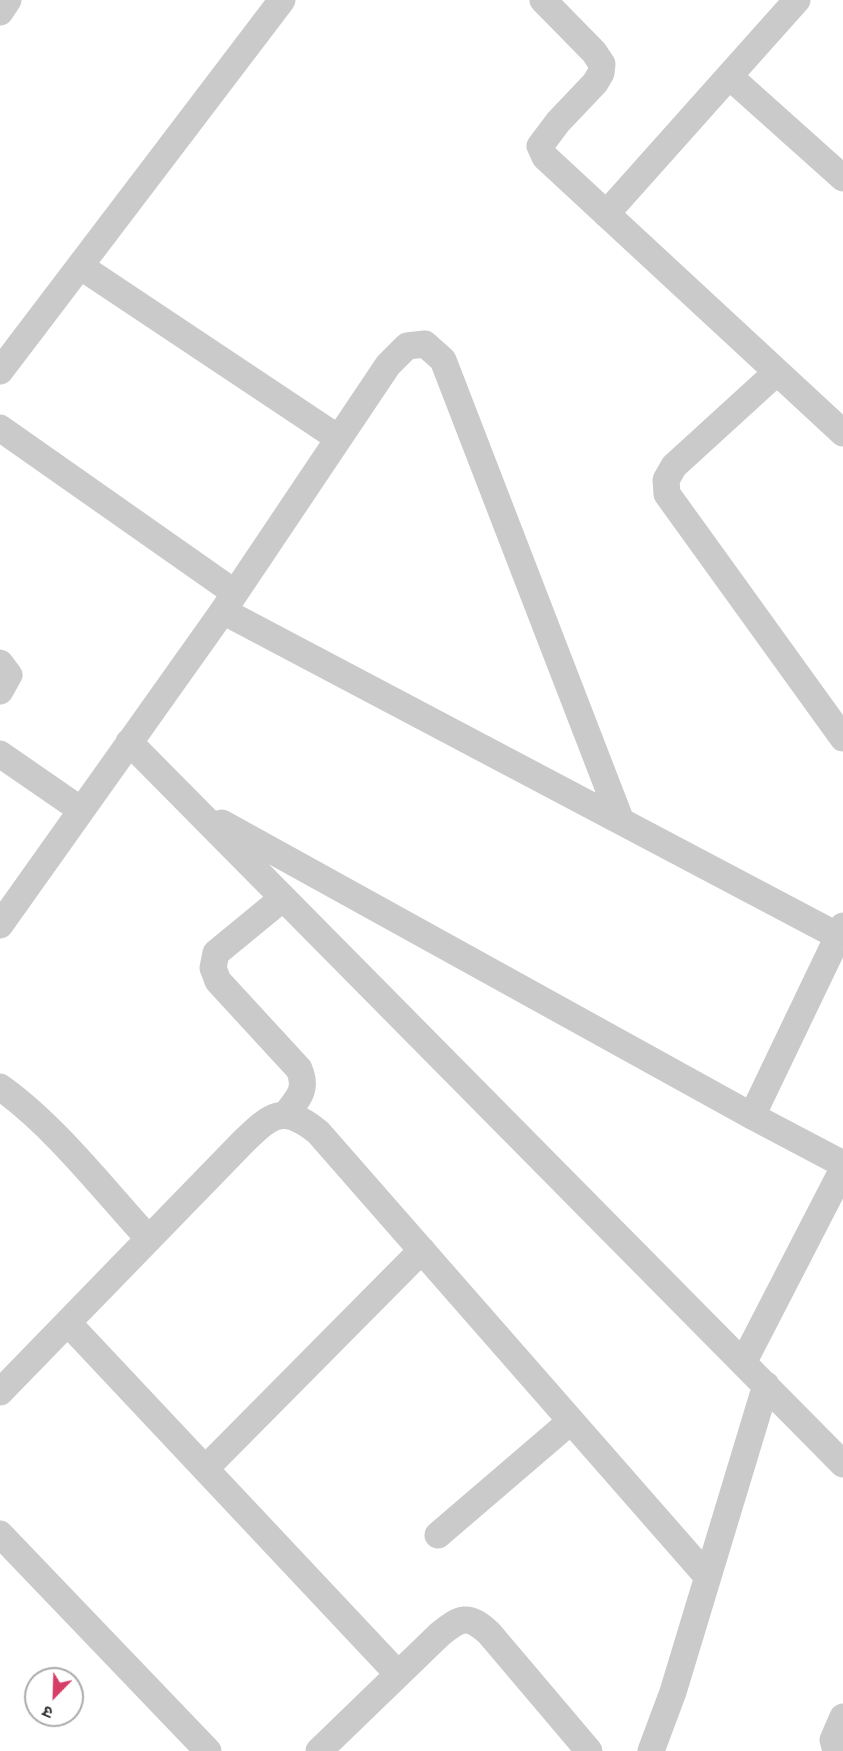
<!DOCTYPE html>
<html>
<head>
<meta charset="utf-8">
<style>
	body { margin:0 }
	#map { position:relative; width:843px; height:1751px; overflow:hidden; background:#fff; font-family:Arial,"Noto Sans Devanagari",sans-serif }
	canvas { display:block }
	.north { position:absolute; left:24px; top:1667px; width:60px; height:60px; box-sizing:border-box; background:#fff; border:2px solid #ababab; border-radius:50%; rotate:203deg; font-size:16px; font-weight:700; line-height:24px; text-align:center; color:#2d2d2d }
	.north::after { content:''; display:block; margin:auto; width:21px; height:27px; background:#d63d67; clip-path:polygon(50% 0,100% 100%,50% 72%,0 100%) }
</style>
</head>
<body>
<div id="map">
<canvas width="843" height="1751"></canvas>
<div class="north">उ</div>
</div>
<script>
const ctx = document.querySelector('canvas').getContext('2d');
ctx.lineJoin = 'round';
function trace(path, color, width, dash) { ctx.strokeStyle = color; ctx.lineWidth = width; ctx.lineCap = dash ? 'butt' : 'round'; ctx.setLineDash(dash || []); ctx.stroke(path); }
const minor = new Path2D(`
	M543,0L594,52L602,64L601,73L595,83L558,122L540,146L545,157L843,433
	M0,12L8,0
	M729,76L843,178
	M606,214L797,0
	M80,266L338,438
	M0,371L282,0
	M777,372L674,466L666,480L667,494L843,738
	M0,428L235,593
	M223,611L838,936
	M0,663L9,675L0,691
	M129,742L843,1464
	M0,754L81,810
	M222,823L752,1116L843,1164
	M283,898L216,953L213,968L218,981L299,1069C308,1090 298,1098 286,1114
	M0,925L223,611L388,365L407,346L425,344L443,360L621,821
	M0,1087C54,1125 104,1190 149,1239
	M752,1116L843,926
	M68,1323L398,1674
	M743,1363L843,1169
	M0,1392L243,1142C272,1114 283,1104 318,1132L707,1576
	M205,1469L422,1250
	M0,1534L208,1751
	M438,1535L571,1421
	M319,1751L440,1634C461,1617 468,1614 489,1633L589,1751
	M651,1751L673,1692L766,1385
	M836,1751L833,1740L843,1717`);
trace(minor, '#cacaca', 27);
</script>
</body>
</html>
